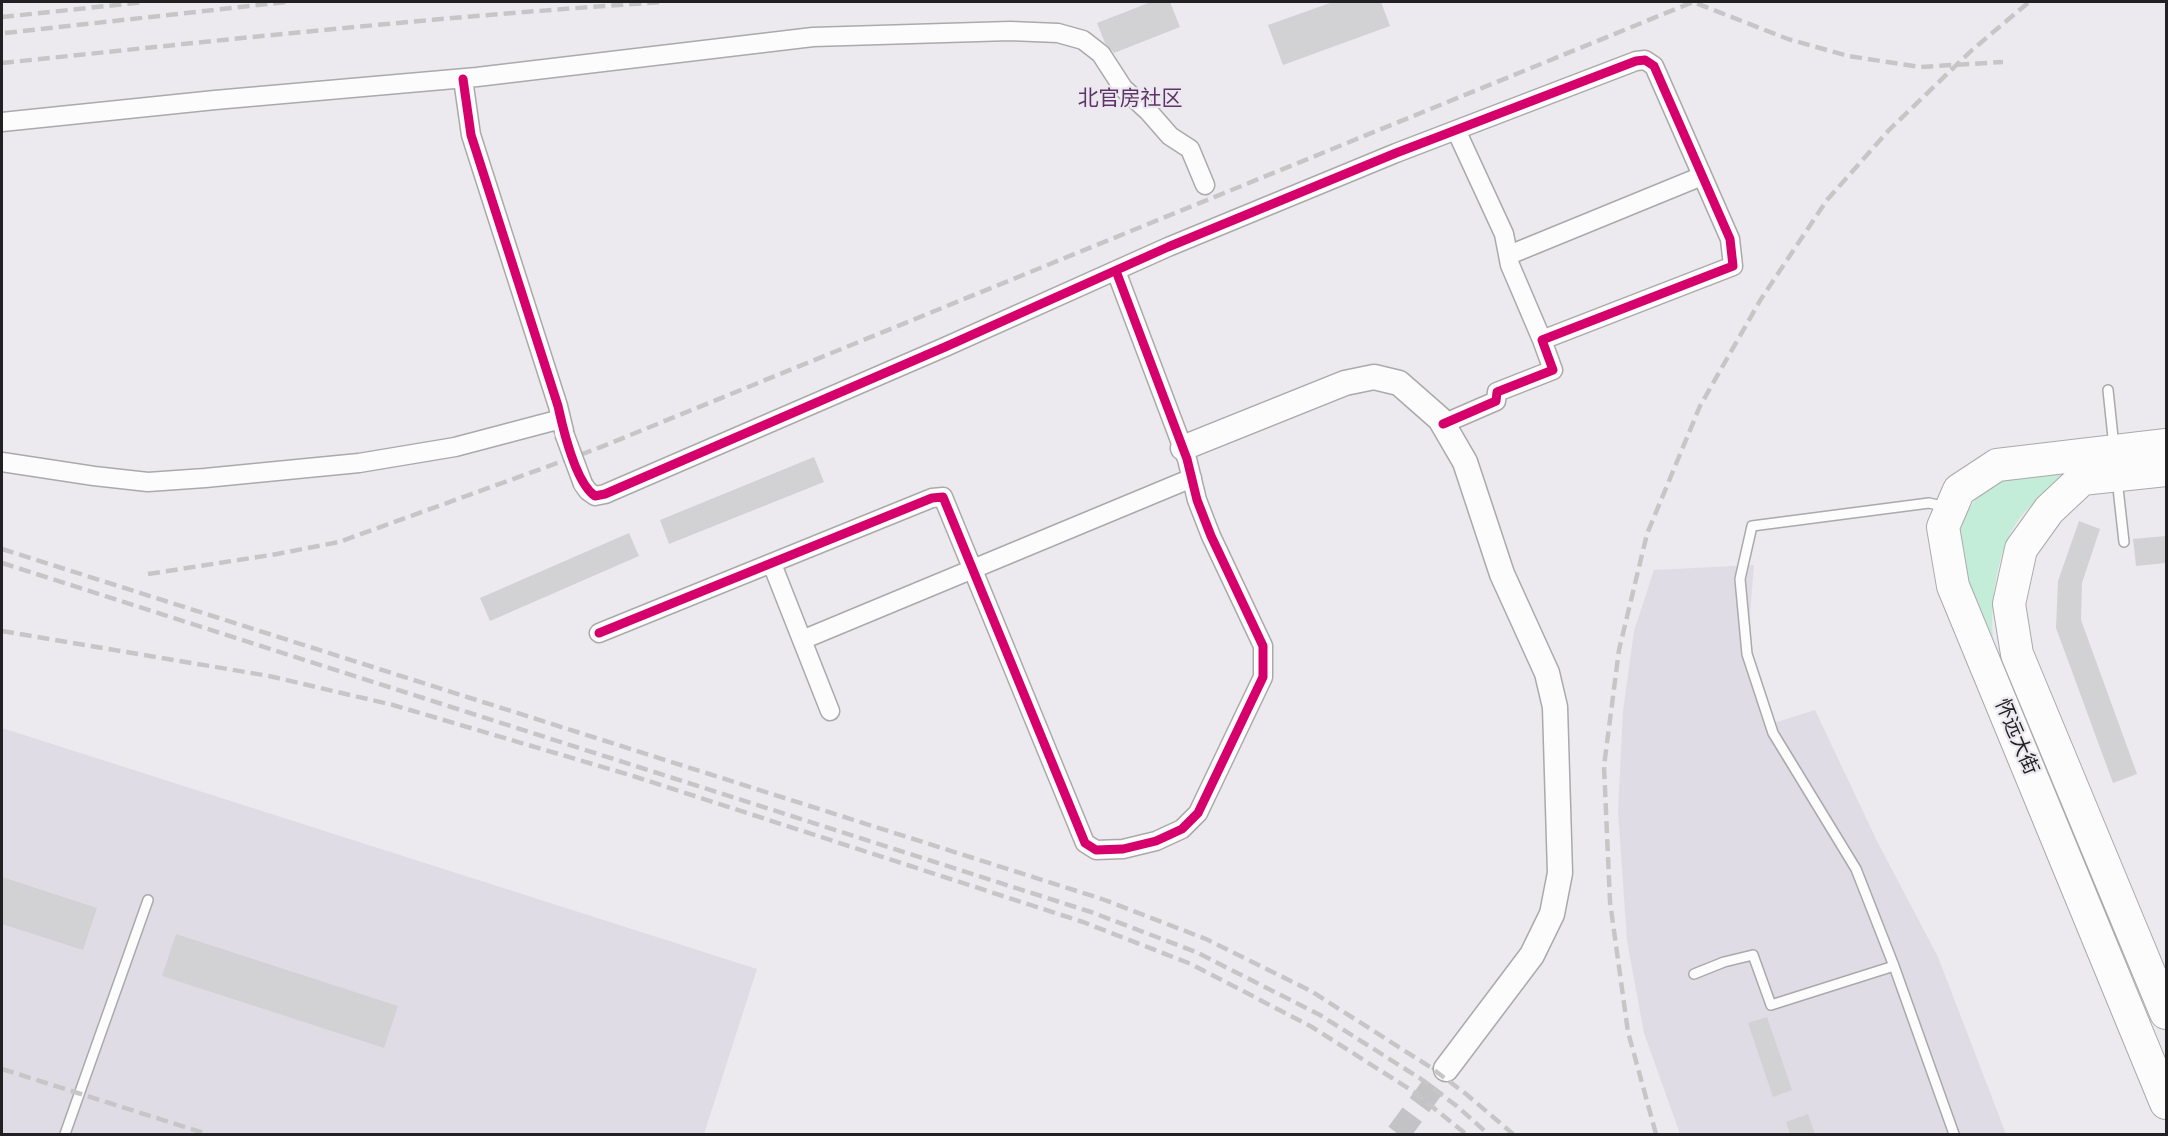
<!DOCTYPE html>
<html>
<head>
<meta charset="utf-8">
<style>
	body { margin:0 }
	#map { position:relative; width:2168px; height:1136px; overflow:hidden; background:#eceaee; font-family:Manrope,sans-serif }
	canvas { display:block }
	.frame { position:absolute; inset:0; border:3px solid #212023; pointer-events:none }
</style>
</head>
<body>
<div id="map">
<canvas width="2168" height="1136"></canvas>
<div class="frame"></div>
</div>
<script>
const ctx = document.querySelector('canvas').getContext('2d');
ctx.lineJoin = 'round';
function fillPath(path, color) { ctx.fillStyle = color; ctx.fill(path, 'evenodd'); }
function trace(path, color, width, dash) { ctx.strokeStyle = color; ctx.lineWidth = width; ctx.lineCap = dash ? 'butt' : 'round'; ctx.setLineDash(dash || []); ctx.stroke(path); }
function drawText(font, color, halo, rows, align = 'center') {
  ctx.font = font + ' Manrope,"Noto Sans SC",sans-serif'; ctx.lineWidth = 4.5; ctx.setLineDash([]); ctx.textBaseline = 'middle'; ctx.strokeStyle = halo; ctx.fillStyle = color; for (const [text, x, y, turn = 0] of rows) {
    ctx.save(); ctx.translate(x, y); ctx.rotate((+turn || 0) * Math.PI / 180); ctx.textAlign = isNaN(turn) ? turn : align; if (halo) ctx.strokeText(text, 0, 0); ctx.fillText(text, 0, 0); ctx.restore();
  }
}
const built = new Path2D(`
	M1754,565L1750,615L1753,659L1774,723L1815,710L1877,841L1938,957L2006,1134H1680L1644,1033L1627,941L1618,811L1623,711L1634,631L1654,570Z
	M2,728L757,969L704,1134H2Z`);
const green = new Path2D(`
	M2079,468C2058,483 2035,498 2019,519C1997,548 1990,603 1993,638L1971,586L1960,553L1959,534L1963,518L1978,496L2001,480Z`);
const building = new Path2D(`
	M1151,2H1170L1180,27L1114,53L1105,43L1097,23Z
	M1333,2H1381L1390,26L1283,65L1268,25Z
	M814,457L824,482L669,544L660,520Z
	M2079,521L2100,529L2082,583L2081,620L2137,774L2113,783L2056,628L2058,581Z
	M629,533L639,556L490,621L480,598Z
	M2166,536V563L2136,566L2133,539Z
	M2,877L97,908L83,950L2,924Z
	M176,934L398,1006L384,1048L162,976Z
	M1767,1017L1792,1090L1773,1097L1748,1023Z
	M1808,1114L1815,1134H1790L1786,1122Z`);
const tertiaryTunnel = new Path2D(`
	M1398,1134L1446,1069`);
const service = new Path2D(`
	M2108,390L2114,447
	M2117,479L2124,542
	M1947,507L1929,503L1752,526L1740,579L1747,654L1773,733L1856,869L1894,966L1954,1134
	M1694,974L1724,962L1753,955L1771,1005L1894,966
	M65,1134L148,900`);
const minor = new Path2D(`
	M463,79L471,135L558,406L564,431
	M2,122L215,100L477,77L813,37L1010,31L1058,33L1083,40L1101,54L1123,88L1149,112L1170,136L1190,149L1205,185
	M1456,130L1504,234L1510,265L1542,340
	M1509,255L1702,176
	M2,462L94,476L148,482L205,478L359,463L455,447L561,419
	M583,484L588,491L595,496L605,494L945,347L1168,247L1396,153L1636,61L1645,60L1654,66L1730,239L1733,266L1542,340L1553,370L1497,392L1496,401L1443,424
	M772,564L830,711
	M599,633L932,498L943,497L1085,843L1096,850L1123,849L1156,841L1182,829L1198,813L1263,677V646L1211,536L1197,500L1187,459L1116,271
	M802,640L1192,478`);
const tertiary = new Path2D(`
	M1183,448L1345,383L1374,377L1399,383L1440,419L1465,462L1502,574L1547,673L1555,707L1560,873L1552,914L1532,955L1446,1069`);
const trunk = new Path2D(`
	M2166,445L1997,465L1959,490L1943,527L1953,586L2166,1103
	M2166,470L2082,479L2049,510L2021,549L2009,604L2017,654L2166,1013`);
const rail = new Path2D(`
	M2,17L145,2
	M5,33L286,2
	M2,63C222,40 443,16 664,2
	M2,549L1102,899L1206,939L1311,991L1430,1067L1466,1094L1513,1134
	M2,563L1091,912L1196,952L1320,1015L1421,1079L1458,1107L1488,1134
	M148,574L277,554L339,542L596,449L1693,2L1788,39L1848,56L1920,67L2003,62
	M2,631L269,676L393,705L633,776L1083,922L1191,964L1312,1027L1414,1092L1466,1134
	M2,1069L207,1134
	M1656,1134L1628,1032L1610,902L1604,766L1619,650L1647,534L1700,406L1761,299L1827,200L1889,130L1972,50L2029,2`);
const minorBridge = new Path2D(`
	M564,433L583,484`);
const cycleway = new Path2D(`
	M463,79L471,135L558,406C563,429 576,483 595,496L605,494L945,347L1168,247L1396,153L1636,61L1645,60L1654,66L1730,239L1733,266L1542,340L1553,370L1497,392L1496,401L1443,424
	M599,633L932,498L943,497L1085,843L1096,850L1123,849L1156,841L1182,829L1198,813L1263,677V646L1211,536L1197,500L1187,459L1116,271`);
const streetNames = [
	["怀远大街",2016,737,67]
];
const neighbourhoodNames = [
	["北官房社区",1130,99]
];
fillPath(built, '#e0dce5');
fillPath(green, '#c3ecd9');
fillPath(building, '#d2d1d4');
trace(tertiaryTunnel, '#c3c2c5', 24, [24, 12]);
trace(service, '#aaa9ab', 12);
trace(minor, '#aaa9ab', 21);
trace(tertiary, '#aaa9ab', 27);
trace(trunk, '#aaa9ab', 34);
trace(service, '#fcfcfc', 9);
trace(minor, '#fcfcfc', 18);
trace(tertiary, '#fcfcfc', 24);
trace(trunk, '#fcfcfc', 32);
trace(rail, '#c7c6c7', 4.5, [12, 6]);
trace(minorBridge, '#aaa9ab', 21, []);
trace(minorBridge, '#fcfcfc', 18);
trace(cycleway, '#d6006c', 9);
drawText('20px', '#212023', '#ebe9ef', streetNames);
drawText('21px', '#603368', '#ebe9ef', neighbourhoodNames);
</script>
</body>
</html>
